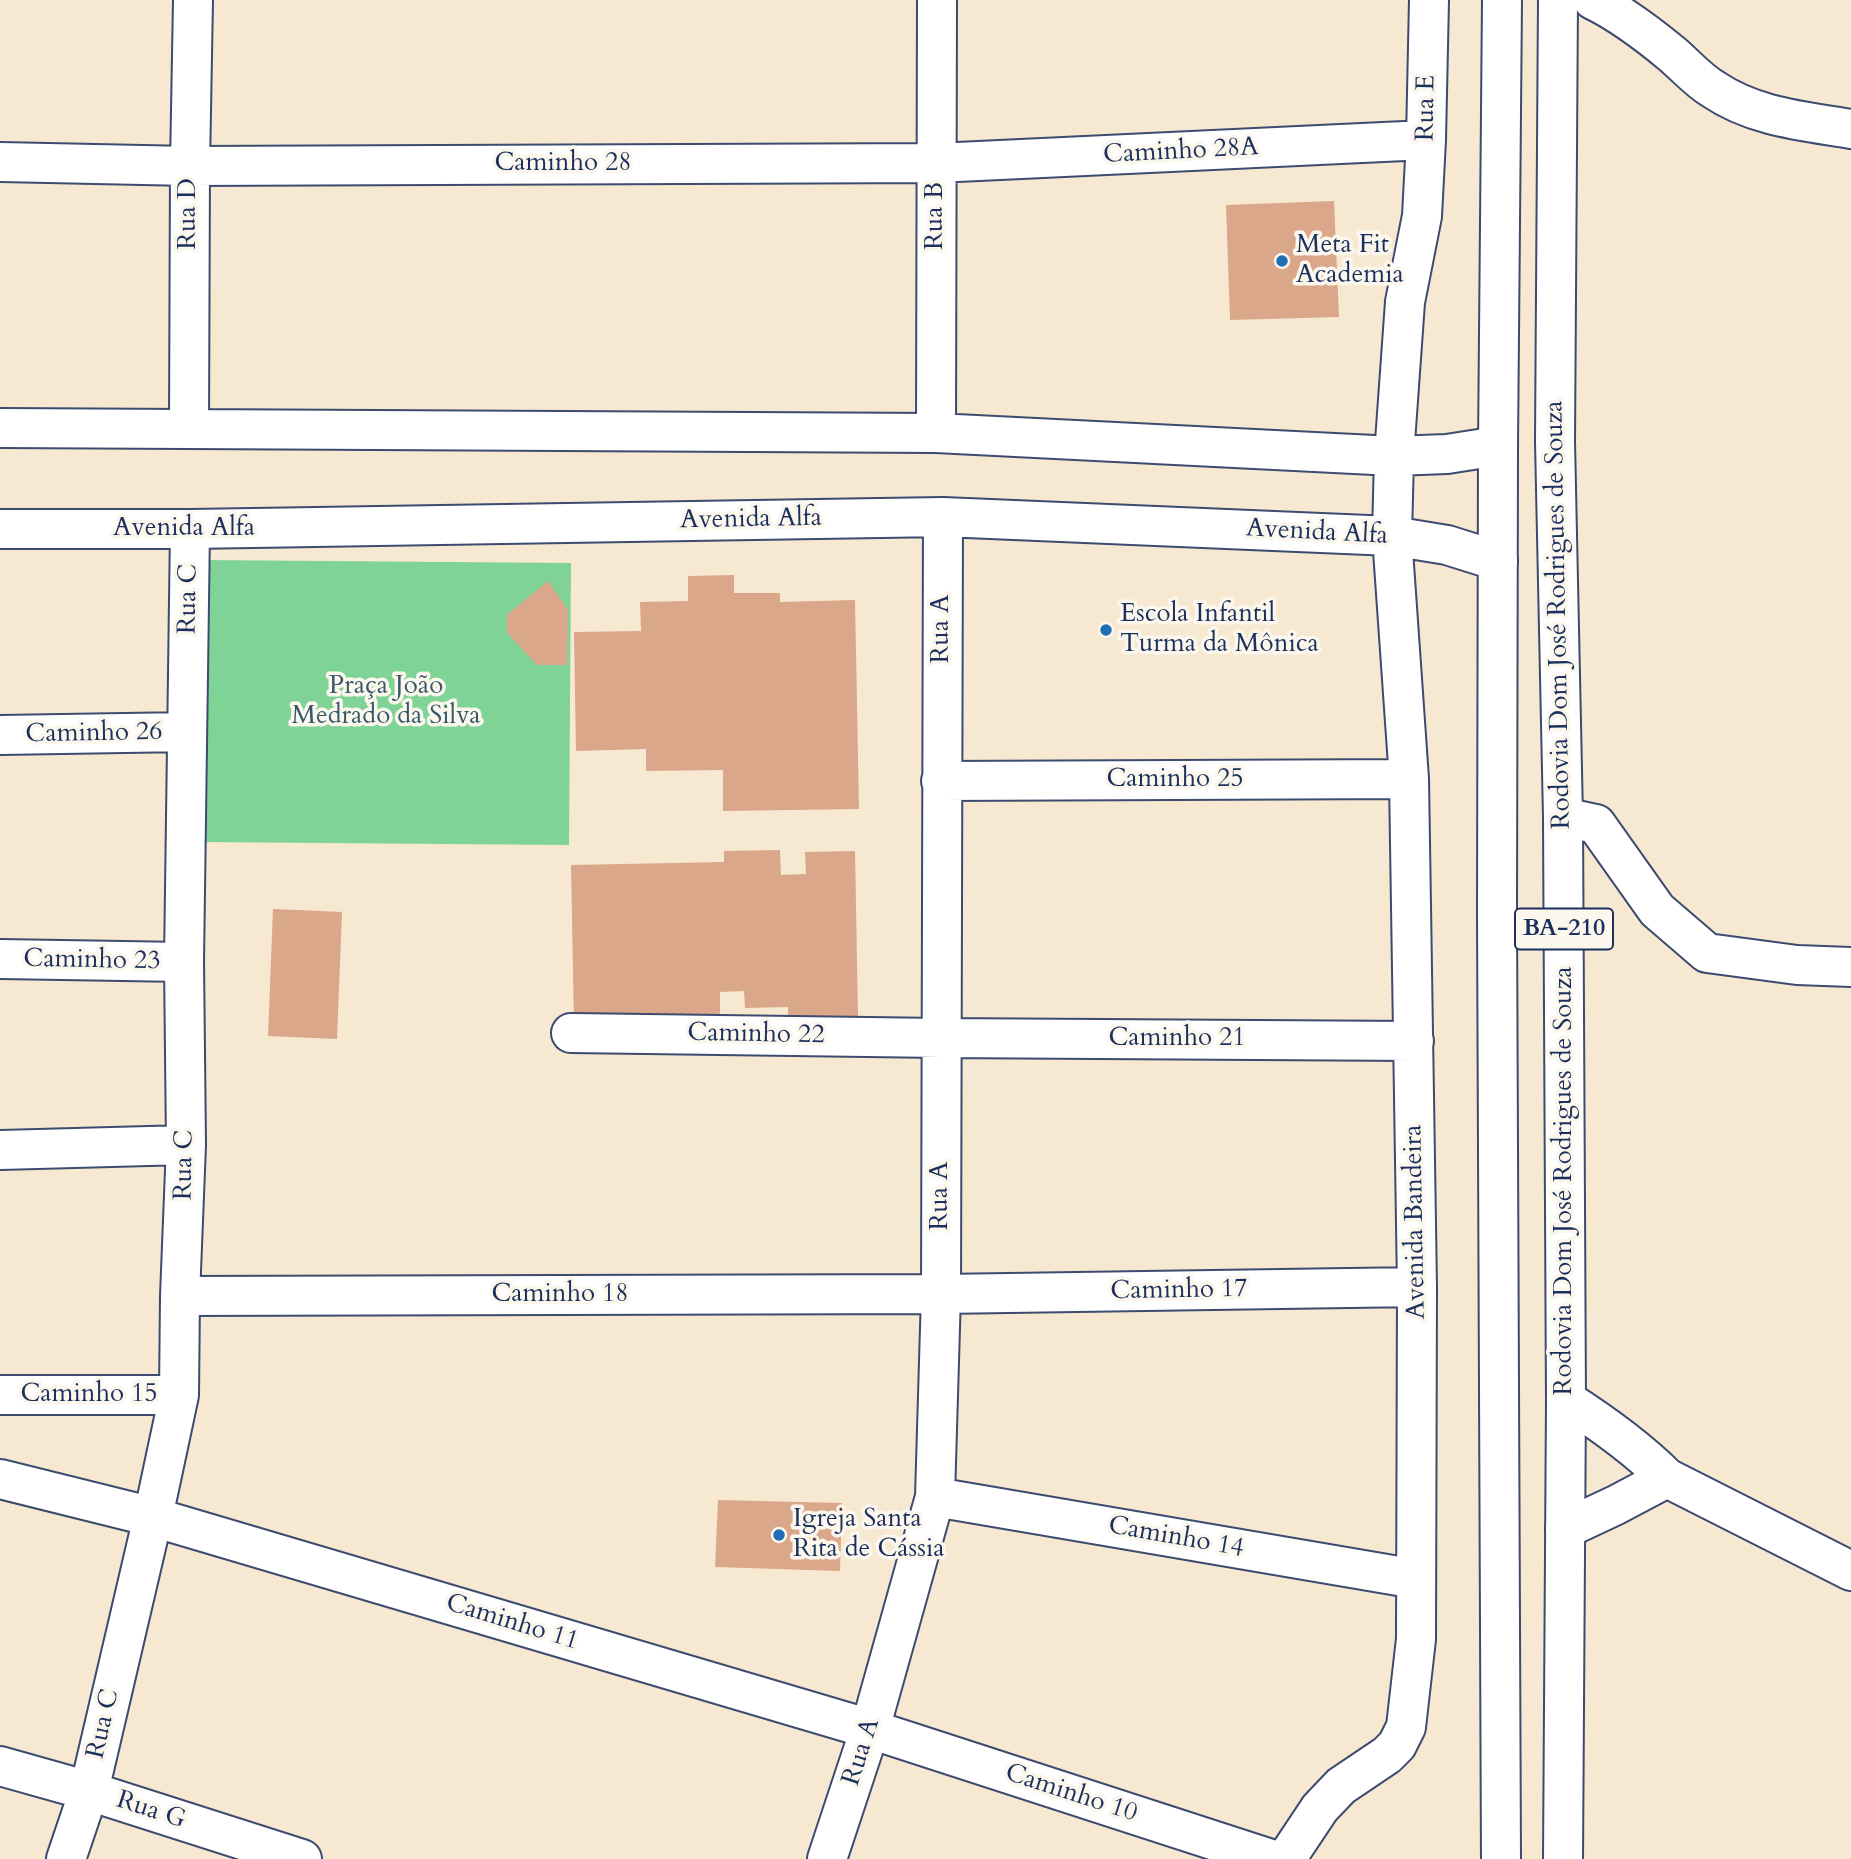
<!DOCTYPE html>
<html>
<head>
<meta charset="utf-8">
<style>
	body { margin:0 }
	canvas { display:block; background:#f6e8d1 }
</style>
</head>
<body>
<canvas width="1851" height="1859"></canvas>
<script>
const ctx = document.querySelector('canvas').getContext('2d');
ctx.lineJoin = 'round';
function fillPath(path, color) { ctx.fillStyle = color; ctx.fill(path, 'evenodd'); }
function trace(path, color, width, dash) { ctx.strokeStyle = color; ctx.lineWidth = width; ctx.lineCap = dash ? 'butt' : 'round'; ctx.setLineDash(dash || []); ctx.stroke(path); }
function drawText(font, color, halo, rows, align = 'center') {
  ctx.font = font + ' Cardo,serif'; ctx.lineWidth = 7; ctx.setLineDash([]); ctx.textBaseline = 'middle'; ctx.strokeStyle = halo; ctx.fillStyle = color; for (const [text, x, y, turn = 0] of rows) {
    ctx.save(); ctx.translate(x, y); ctx.rotate((+turn || 0) * Math.PI / 180); ctx.textAlign = isNaN(turn) ? turn : align; if (halo) ctx.strokeText(text, 0, 0); ctx.fillText(text, 0, 0); ctx.restore();
  }
}
const green = new Path2D(`
	M202,560L571,563L569,845L200,842Z`);
const building = new Path2D(`
	M1334,201L1339,317L1230,320L1226,205Z
	M734,575V593H780V602L855,600L859,809L723,811V770L646,771V749L576,751L574,632L641,631L640,602L688,601V576Z
	M548,581L568,610L567,665H537L507,633V615Z
	M780,850L781,875L806,874L805,852L855,851L858,1018L788,1019V1007L745,1008L744,991L720,992V1024L574,1027L571,865L724,862V851Z
	M273,909L342,912L337,1039L268,1036Z
	M718,1500L842,1503L840,1571L715,1567Z`);
const minor = new Path2D(`
	M1593,0C1620,13 1649,35 1672,54C1686,66 1698,80 1713,89C1754,117 1803,121 1851,129
	M0,162L190,166L936,163L1426,140
	M0,428L936,433L1394,456L1447,454L1498,446
	M189,428L190,166L193,0
	M936,433L937,0
	M0,529H190L943,517L1392,536L1447,545L1498,561
	M0,735L187,732
	M941,781L1409,779
	M1563,817L1596,824L1657,910L1707,953L1797,965L1851,967
	M0,959L184,962
	M571,1033L941,1038L1414,1041
	M0,1150L186,1145
	M180,1296L941,1294L1417,1287
	M0,1395H179
	M1566,1400C1602,1423 1637,1448 1667,1478L1851,1571
	M0,1479L153,1517L870,1729L1271,1859
	M935,1497L1416,1579
	M1565,1529L1616,1505L1667,1478
	M0,1766L89,1791L302,1859
	M66,1859L89,1791L153,1517L179,1395L180,1296L186,1145L184,962L190,529
	M827,1859L870,1729L935,1497L941,1294L943,517
	M1286,1859L1320,1808L1341,1786L1387,1755L1397,1745L1406,1727L1416,1639L1417,1287L1409,779L1392,536L1394,456L1405,302L1422,216L1426,140L1429,0`);
const major = new Path2D(`
	M1558,0L1555,441L1563,817L1566,1400L1563,1859
	M1501,1859L1497,912L1498,446L1502,0`);
const markers = [
	[1282,261,7,"#1f6fb2"],
	[1106,630,7,"#1f6fb2"],
	[779,1535,7,"#1f6fb2"]
];
const shields = [
	[1564,929,98]
];
const shieldNames = [
	["BA-210",1564,929]
];
const streetNames = [
	["Rua E",1427,108,-89],
	["Caminho 28A",1181,152,-3],
	["Caminho 28",563,164],
	["Rua D",189,214,-90],
	["Rua B",936,216,-90],
	["Avenida Alfa",751,520,-1],
	["Avenida Alfa",184,529],
	["Avenida Alfa",1317,533,3],
	["Rua C",189,599,-89],
	["Rodovia Dom José Rodrigues de Souza",1559,615,-91],
	["Rua A",942,629,-90],
	["Caminho 26",94,734,-1],
	["Caminho 25",1175,780],
	["Caminho 23",92,961,1],
	["Caminho 22",756,1035,1],
	["Caminho 21",1177,1039],
	["Rua C",185,1165,-89],
	["Rodovia Dom José Rodrigues de Souza",1565,1181,-90],
	["Rua A",941,1196,-90],
	["Avenida Bandeira",1416,1222,-91],
	["Caminho 17",1179,1291,-1],
	["Caminho 18",560,1295],
	["Caminho 15",89,1395],
	["Caminho 14",1176,1538,10],
	["Caminho 11",512,1623,17],
	["Rua C",104,1724,-77],
	["Rua A",862,1752,-72],
	["Caminho 10",1071,1794,18],
	["Rua G",151,1811,18]
];
const poiNames = [
	["Meta Fit",1296,246],
	["Academia",1296,276],
	["Escola Infantil",1120,615],
	["Turma da Mônica",1120,645],
	["Igreja Santa",793,1520],
	["Rita de Cássia",793,1550]
];
const parkNames = [
	["Praça João",386,687],
	["Medrado da Silva",386,717]
];
fillPath(green, '#80d396');
fillPath(building, '#daa78b');
trace(minor, '#3c4b6f', 42);
trace(major, '#3c4b6f', 42);
trace(minor, '#fff', 38);
trace(major, '#fff', 38);
for (const [x, y, r, color] of markers) { const dot = new Path2D(); dot.arc(x, y, r, 0, 2 * Math.PI); ctx.fillStyle = color; ctx.fill(dot); trace(dot, '#fbf7ec', 2.5); }
for (const [x, y, w] of shields) { const box = new Path2D(); box.roundRect(x - w / 2, y - 20.5, w, 41, 5); ctx.fillStyle = '#fbf7ec'; ctx.fill(box); trace(box, '#1b2f5e', 2); }
drawText('bold 24px', '#1b2f5e', null, shieldNames);
drawText('26px', '#1b2f5e', '#fbf7ec', streetNames);
drawText('26px', '#1b2f5e', '#fbf7ec', poiNames, 'left');
drawText('26px', '#34586c', '#fbf7ec', parkNames);
</script>
</body>
</html>
